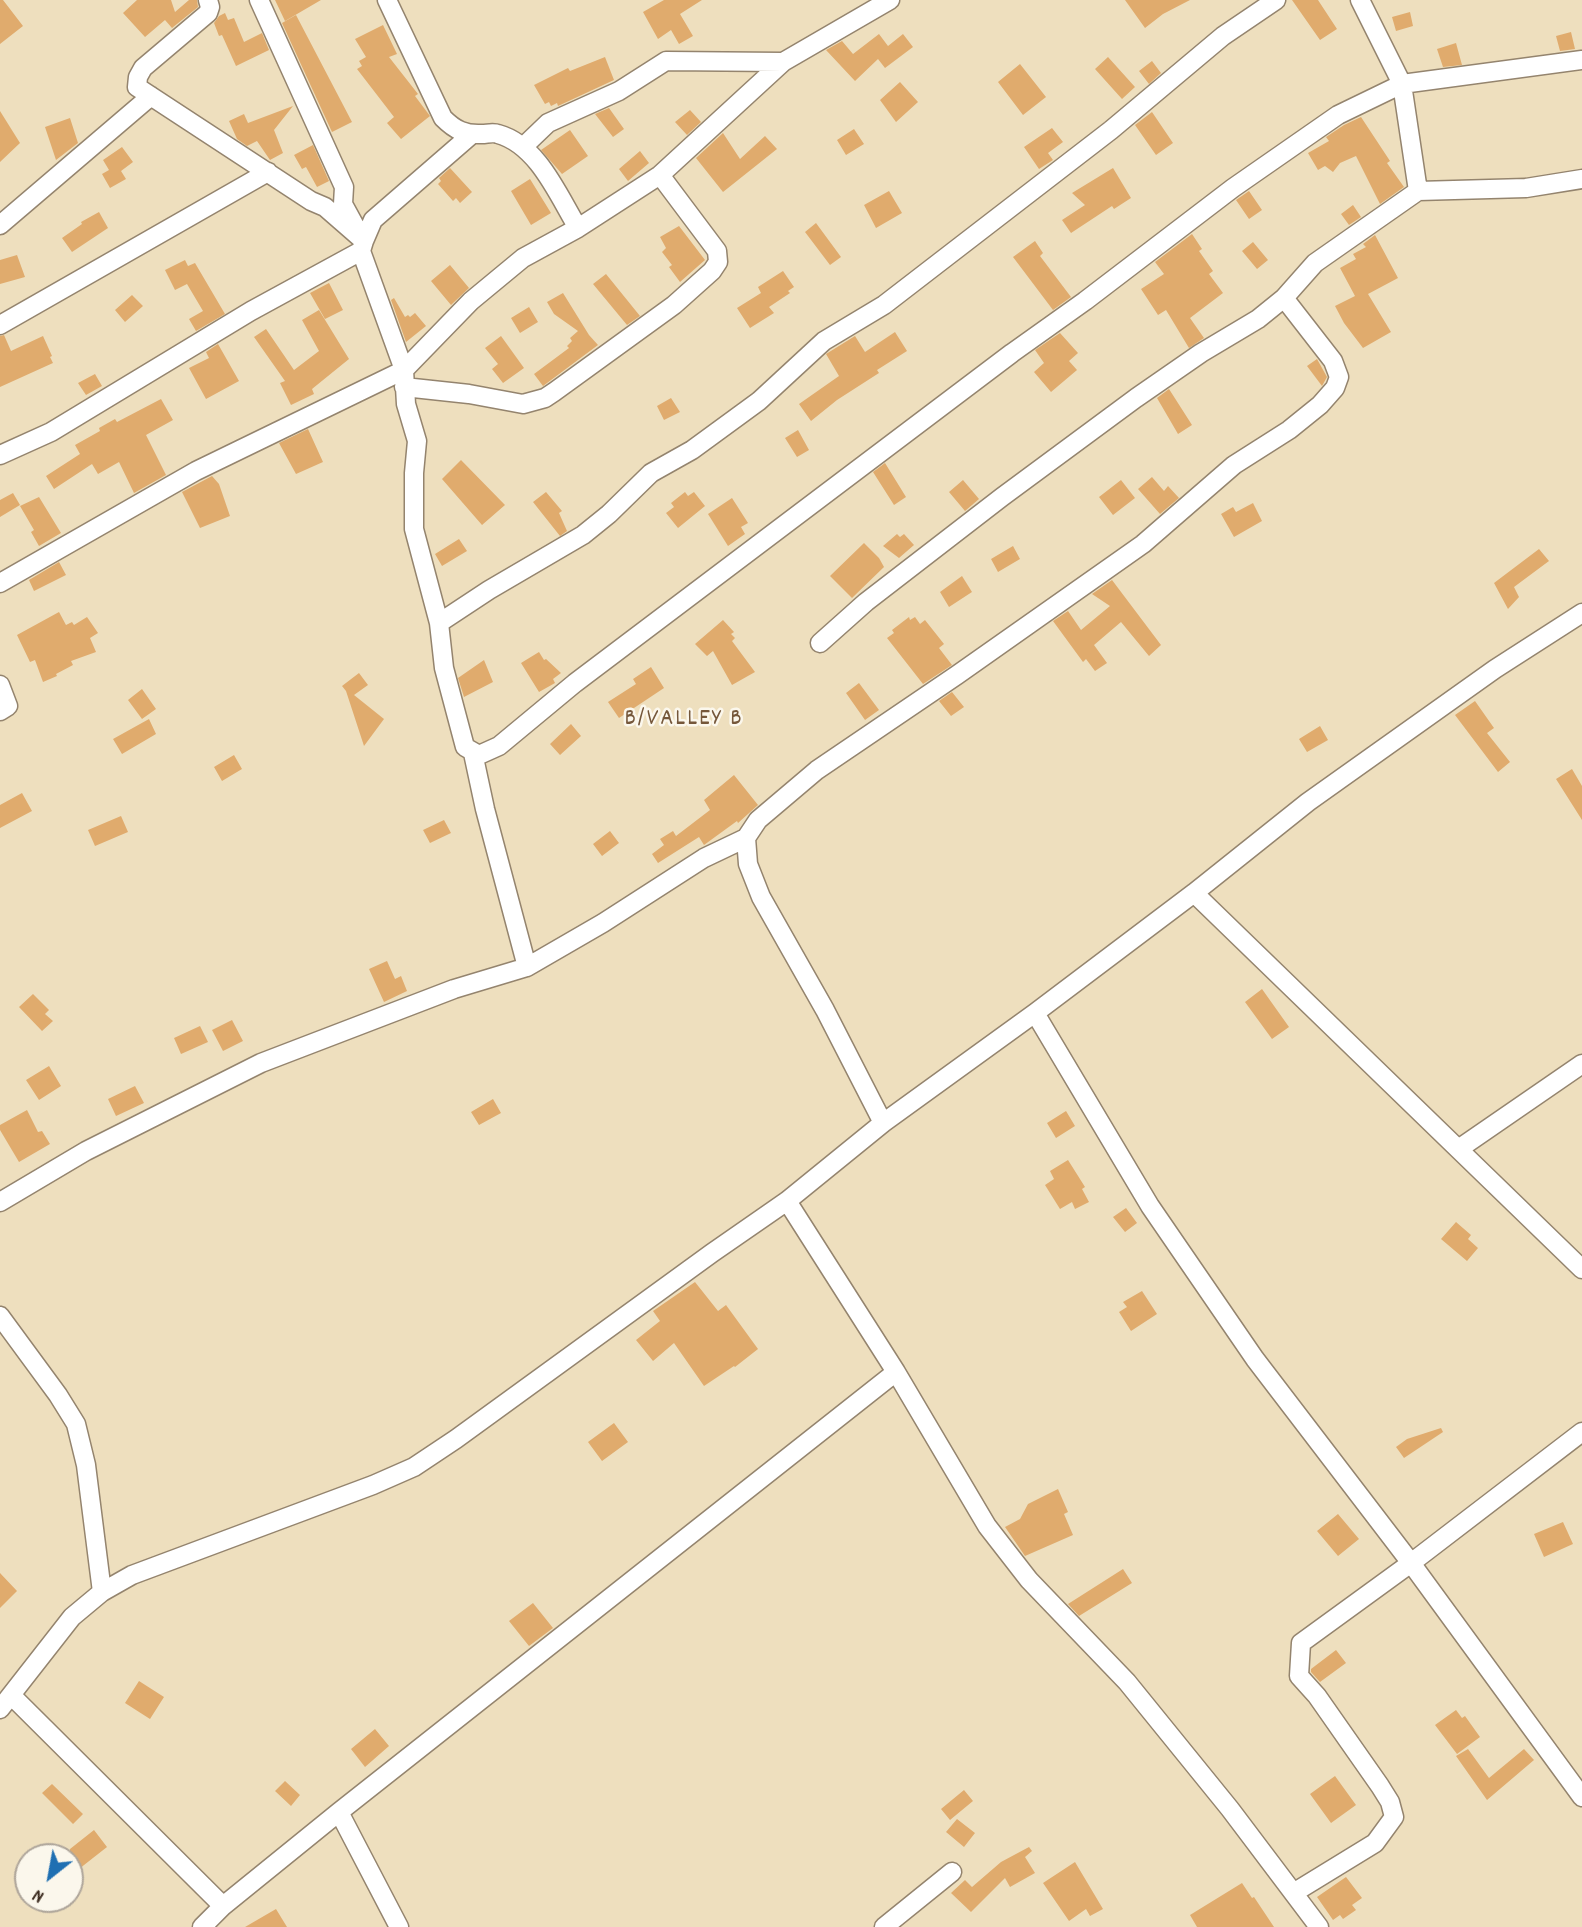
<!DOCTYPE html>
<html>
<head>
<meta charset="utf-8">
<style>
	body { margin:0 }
	#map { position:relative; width:1582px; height:1927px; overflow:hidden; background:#eedfbe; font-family:Dekko,sans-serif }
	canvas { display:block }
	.north { position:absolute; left:14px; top:1843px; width:70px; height:70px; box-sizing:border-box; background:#fbf7ec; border:2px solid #aea59a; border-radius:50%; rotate:211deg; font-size:19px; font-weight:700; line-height:28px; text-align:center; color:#3b2a1e }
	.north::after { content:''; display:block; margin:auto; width:24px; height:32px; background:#1f6fb2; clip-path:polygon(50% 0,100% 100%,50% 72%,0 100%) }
</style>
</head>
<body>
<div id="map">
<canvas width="1582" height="1927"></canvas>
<div class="north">N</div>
</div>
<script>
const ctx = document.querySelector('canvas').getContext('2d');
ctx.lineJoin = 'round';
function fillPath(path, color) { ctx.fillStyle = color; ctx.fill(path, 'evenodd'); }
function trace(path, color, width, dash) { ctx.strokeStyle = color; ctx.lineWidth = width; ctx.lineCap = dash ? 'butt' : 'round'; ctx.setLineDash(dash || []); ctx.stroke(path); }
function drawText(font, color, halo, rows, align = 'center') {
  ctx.font = font + ' Dekko,sans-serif'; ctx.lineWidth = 5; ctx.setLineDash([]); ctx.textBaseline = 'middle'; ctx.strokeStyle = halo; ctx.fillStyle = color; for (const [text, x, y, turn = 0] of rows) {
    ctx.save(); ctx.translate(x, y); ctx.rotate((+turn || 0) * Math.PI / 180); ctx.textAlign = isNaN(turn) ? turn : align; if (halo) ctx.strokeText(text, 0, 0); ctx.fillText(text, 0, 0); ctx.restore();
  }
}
const building = new Path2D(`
	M0,0H3L23,26L0,44Z
	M137,0H171L175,12L189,0H197L198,7L172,28L165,20L145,37L123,13Z
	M275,0H321L285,21Z
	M664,0H702L680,14L693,36L679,44L671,30L658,39L643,12Z
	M1125,0H1190L1163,14L1145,28Z
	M1292,0H1318L1337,29L1320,40Z
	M1410,12L1413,26L1396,31L1392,17Z
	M225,13L228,20L234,18L244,42L262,33L269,50L236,66L222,35L219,36L214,23L219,16Z
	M296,15L352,122L332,132L282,23Z
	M383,25L397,54L389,57L418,94L415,96L430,116L401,139L387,123L394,117L357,69L362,66L359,61L366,57L355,39Z
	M1571,32L1575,49L1560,51L1556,36Z
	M879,34L888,46L903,34L913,47L885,68L878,59L855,81L826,50L842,41L853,54Z
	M1456,43L1462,65L1443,67L1437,49Z
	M605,57L614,80L558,106L557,103L551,106L549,102L545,104L534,85L568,68L570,71Z
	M1108,57L1135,87L1122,99L1095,69Z
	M1152,61L1161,73L1149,84L1139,71Z
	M1020,64L1046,97L1023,115L998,82Z
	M900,82L918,102L896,122L880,100Z
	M293,106L274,130L283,153L270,160L257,141L247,146L237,139L229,121L244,114L248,123Z
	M609,108L624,129L613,137L595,114Z
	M690,110L701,122L687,135L675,122Z
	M0,111L20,143L0,162Z
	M1152,112L1173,143L1156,155L1135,125Z
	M1361,117L1390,161L1387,163L1404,187L1380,204L1356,156L1340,163L1333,172L1325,166L1318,170L1308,153L1329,141L1326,137L1344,125Z
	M70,118L78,143L56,160L45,127Z
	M1052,128L1063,142L1048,153L1053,160L1039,169L1024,147Z
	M854,129L864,144L846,155L837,140Z
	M570,130L588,156L562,174L541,150Z
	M723,133L740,159L765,136L777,149L723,192L696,158Z
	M313,145L329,181L317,187L306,167L302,169L294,155Z
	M122,147L133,162L121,171L126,179L110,188L102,174L109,170L103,160Z
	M640,151L649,163L628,181L619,169Z
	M450,168L472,192L460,203L456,198L453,201L438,184L441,181L439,178Z
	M1113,168L1131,198L1114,209L1112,206L1071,233L1062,220L1085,205L1072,193Z
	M530,179L551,213L531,225L511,191Z
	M889,191L902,213L876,228L864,205Z
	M1249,191L1262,210L1249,219L1236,200Z
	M1353,205L1361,217L1349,225L1341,214Z
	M99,212L108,228L72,252L62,238L82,224L81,222Z
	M816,223L841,257L830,265L805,232Z
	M679,226L705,260L680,282L669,267L672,265L662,252L666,248L660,237Z
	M1192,234L1202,249L1199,251L1213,271L1209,274L1223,293L1190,318L1204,338L1189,348L1166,310L1158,315L1141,289L1164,274L1155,262Z
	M1375,235L1398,278L1368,294L1391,332L1363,348L1344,323L1335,306L1355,296L1340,268L1356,259L1353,254L1366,247L1363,244Z
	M1035,241L1043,253L1040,256L1071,297L1053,310L1013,257Z
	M1253,242L1268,260L1257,269L1242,251Z
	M17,255L25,277L0,284V260Z
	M185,260L188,266L195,263L225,314L196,331L189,319L203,311L187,284L175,290L165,270Z
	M450,265L469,288L451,305L431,281Z
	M783,271L794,287L788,291L790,293L769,307L774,313L750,328L737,308L761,293L758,287Z
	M606,274L640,316L627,325L593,284Z
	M329,283L343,310L325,319L310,293Z
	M563,293L589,335L598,345L543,386L534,374L569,348L567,346L572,341L570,338L578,331L554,314L547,302Z
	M132,295L143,306L125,322L115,310Z
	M394,298L405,317L408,315L410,317L415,313L426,326L406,342L391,300Z
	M529,307L538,322L520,333L511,318Z
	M319,310L349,359L312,389L314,394L291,405L280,383L285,381L254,337L266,329L294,370L319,351L302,320Z
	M895,332L907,351L877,370L879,373L837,400L811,421L799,404L839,376L826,354L855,336L865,352Z
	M1060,333L1078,353L1069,361L1077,370L1051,392L1034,372L1044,363L1035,350Z
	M4,335L11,351L43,336L52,356L50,357L53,363L0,387V336Z
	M501,336L524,368L503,383L492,369L498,364L485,348Z
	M218,344L239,381L206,399L189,368L209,358L206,352Z
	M1317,359L1327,377L1322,386L1307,366Z
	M95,374L102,386L86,395L78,383Z
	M1169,389L1192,425L1178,434L1157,398Z
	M671,398L680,412L664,420L657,406Z
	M161,399L173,420L146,435L166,475L134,493L119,462L98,474L92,464L54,489L46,476L80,454L75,445L100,431L99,428L115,419L117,422Z
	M308,429L323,462L296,474L279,443Z
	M798,430L809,450L797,457L785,438Z
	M461,460L505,505L482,525L442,479Z
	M885,463L906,497L894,505L873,472Z
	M212,476L219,484L230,516L200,528L182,492Z
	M1152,477L1164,491L1168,486L1179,498L1160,514L1138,489Z
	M963,480L979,499L965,511L949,492Z
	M1121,480L1135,498L1113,515L1099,497Z
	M546,492L562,511L559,513L567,531L560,536L533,502Z
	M685,492L688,496L694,492L705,506L678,528L666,513L674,507L671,503Z
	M13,493L20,505L0,517V500Z
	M39,497L61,533L39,546L31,532L34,530L20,506Z
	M732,498L748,523L741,527L745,534L728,546L708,514Z
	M1253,503L1262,521L1234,537L1221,514L1233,507L1236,512Z
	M897,534L900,537L904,534L914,545L899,558L883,546Z
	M459,539L467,551L442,566L435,554Z
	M864,543L879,558L884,567L852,598L830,576Z
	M1013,546L1020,559L998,572L991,559Z
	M1539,549L1549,561L1514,587L1519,597L1508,609L1494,583Z
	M59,562L66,575L34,591L29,580Z
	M962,576L972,592L949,607L940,592Z
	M1112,580L1161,645L1149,656L1121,622L1094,645L1107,663L1095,671L1086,659L1083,662L1053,621L1068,611L1081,630L1110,606L1092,594Z
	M59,612L66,625L72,622L74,625L87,617L98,633L90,638L96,652L71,661L73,665L56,674L57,676L43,682L35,660L30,662L17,635Z
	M909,617L910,620L915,617L920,624L925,620L944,644L939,648L952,665L923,684L887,638L894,633L892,630Z
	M723,620L734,632L731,634L735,638L732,641L755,672L732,685L713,651L707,656L695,644Z
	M539,652L544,660L546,659L561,673L553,679L555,683L539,692L521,663Z
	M484,660L493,682L464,697L458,678Z
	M651,667L664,688L619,718L608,702L636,684L633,679Z
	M359,673L368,685L354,695L384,719L364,746L346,691L342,686Z
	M859,683L879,710L865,720L846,693Z
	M142,689L156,709L142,719L128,700Z
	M952,692L964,707L951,716L939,701Z
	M1475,701L1494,728L1487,733L1510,762L1498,772L1455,715Z
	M149,719L156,734L122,754L113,739Z
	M571,724L581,736L560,755L550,744Z
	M1320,726L1328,740L1307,752L1299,739Z
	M234,755L242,769L222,781L214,767Z
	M1572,769L1582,786V820L1556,779Z
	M734,775L758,805L738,823L737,821L704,845L699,837L658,863L652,854L664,845L660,839L673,831L676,836L710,810L704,800Z
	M22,793L32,811L0,828V805Z
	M121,816L128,832L95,846L88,830Z
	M444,820L451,833L430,843L423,830Z
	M610,831L619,843L602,856L593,844Z
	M387,961L395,979L401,976L407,991L384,1002L369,969Z
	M1262,989L1289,1027L1272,1039L1245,1002Z
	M33,994L49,1010L45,1014L53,1021L42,1031L19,1007Z
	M232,1020L243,1041L223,1051L212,1030Z
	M200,1026L208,1042L181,1054L174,1038Z
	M49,1066L61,1086L39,1100L26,1080Z
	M135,1086L144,1103L116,1116L108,1099Z
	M493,1099L501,1113L479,1125L471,1112Z
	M27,1110L38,1132L42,1131L50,1144L19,1162L0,1130V1125Z
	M1066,1111L1075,1126L1056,1138L1047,1123Z
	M1068,1160L1085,1187L1082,1189L1089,1202L1075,1209L1072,1202L1060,1209L1045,1185L1054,1179L1050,1171Z
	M1126,1208L1137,1223L1125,1232L1113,1217Z
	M1456,1222L1471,1235L1468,1239L1478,1248L1467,1261L1441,1239Z
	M695,1282L718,1311L726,1305L758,1349L735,1367L734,1366L704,1386L674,1343L653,1361L636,1340L660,1321L653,1311Z
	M1142,1291L1157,1314L1131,1331L1119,1312L1127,1307L1123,1302Z
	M614,1423L628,1442L602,1461L588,1442Z
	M1441,1428L1443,1432L1404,1458L1396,1447L1407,1439Z
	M1058,1489L1068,1512L1064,1514L1073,1535L1025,1556L1005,1527L1020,1519L1028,1504Z
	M1338,1514L1359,1539L1338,1556L1317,1531Z
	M1563,1522L1573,1544L1544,1557L1534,1534Z
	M1123,1569L1132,1583L1079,1616L1068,1604Z
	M0,1573L17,1591L0,1608Z
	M533,1603L553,1628L529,1646L509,1621Z
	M1336,1650L1346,1663L1320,1682L1311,1672V1669Z
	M139,1681L164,1697L150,1719L125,1703Z
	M1456,1710L1462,1718L1465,1716L1480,1737L1457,1754L1435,1725Z
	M375,1729L389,1746L365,1767L351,1749Z
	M1468,1749L1489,1778L1524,1749L1534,1760L1487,1800L1456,1756Z
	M1335,1776L1356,1805L1331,1823L1310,1794Z
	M285,1781L300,1795L291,1806L275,1791Z
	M52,1784L83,1814L73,1824L42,1793Z
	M964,1790L973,1801L950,1820L941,1809Z
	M957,1819L975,1833L964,1847L946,1832Z
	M94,1830L107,1847L70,1876V1849Z
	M1029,1847L1032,1851L1025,1857L1035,1873L1010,1887L1005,1878L971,1912L951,1893L965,1880L972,1887L1001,1862Z
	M1075,1862L1103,1909L1090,1916L1086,1909L1069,1921L1043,1883Z
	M1346,1877L1362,1898L1352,1905L1356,1910L1343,1919L1340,1915L1333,1920L1317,1897Z
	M1242,1883L1252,1898L1254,1897L1274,1927H1197L1190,1915Z
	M276,1909L287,1927H245Z`);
const minor = new Path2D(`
	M208,0L210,7L208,13L143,68L138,77L137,87L311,201L325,207L364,241L361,251L404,370L406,404L417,441L414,473V529L439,623L444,668L465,747L479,755L499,746L575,683L1012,353L1085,301L1233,188L1338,115L1402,84L1582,60
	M259,0L344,187L343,204L355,226
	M387,0L443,118C455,130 465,135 482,134C487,134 493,132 498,134C538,145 558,195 578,228
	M523,147L548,123L619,91L666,61L783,62
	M1418,191L1526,188L1582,179
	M0,225L151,96
	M364,241L373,220L471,135
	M0,325L268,172
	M404,387L469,394L523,404L545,398L554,392L674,305L712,271L718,262L717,251L660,175
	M0,455L51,432L251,311L361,251
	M0,583L196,471L404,370L471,301L523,258L578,228L660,175L783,62L890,0
	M439,623L489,590L583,535L609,514L651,473L692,450L759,401L824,341L884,305L1111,130L1223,36L1276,0
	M820,643L866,602L1002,497L1136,398L1201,353L1258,319L1284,298L1315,263L1418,191L1402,84L1360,0
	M0,685L8,706L0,711
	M473,753L485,809L527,967
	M1194,893L1582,1269
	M1035,1013L1150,1206L1255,1359L1411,1563L1582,1797
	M883,1123L825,1010L761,897L748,864L746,838L758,820L817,770L957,675L1143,544L1234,465L1289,430L1320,405L1335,388L1339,377L1333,361L1284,298
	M1460,1148L1582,1064
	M787,1201L896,1372L987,1526L1029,1580L1127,1682L1230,1809L1319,1927
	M0,1202L86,1151L261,1063L454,989L527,967L603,923L704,858L746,838
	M0,1316L58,1395L76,1424L86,1465L102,1592
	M12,1696L223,1906
	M0,1709L72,1617L102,1592L132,1575L373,1485L414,1467L456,1439L712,1253L787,1201L883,1123L1035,1013L1194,893L1308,802L1495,669L1582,613
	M339,1812L399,1927
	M1295,1892L1375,1843L1394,1817L1390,1802L1380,1786L1317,1696L1299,1676L1301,1643L1411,1563L1582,1432
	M202,1927L223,1906L339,1812L896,1372
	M884,1927L952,1872`);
const quarterNames = [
	["B/VALLEY B",684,721]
];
fillPath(building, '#e0ab6d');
trace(minor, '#94846e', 21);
trace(minor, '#fff', 18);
ctx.letterSpacing = '2px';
drawText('24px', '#75573a', '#fbf7ec', quarterNames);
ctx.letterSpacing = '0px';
</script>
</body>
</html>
